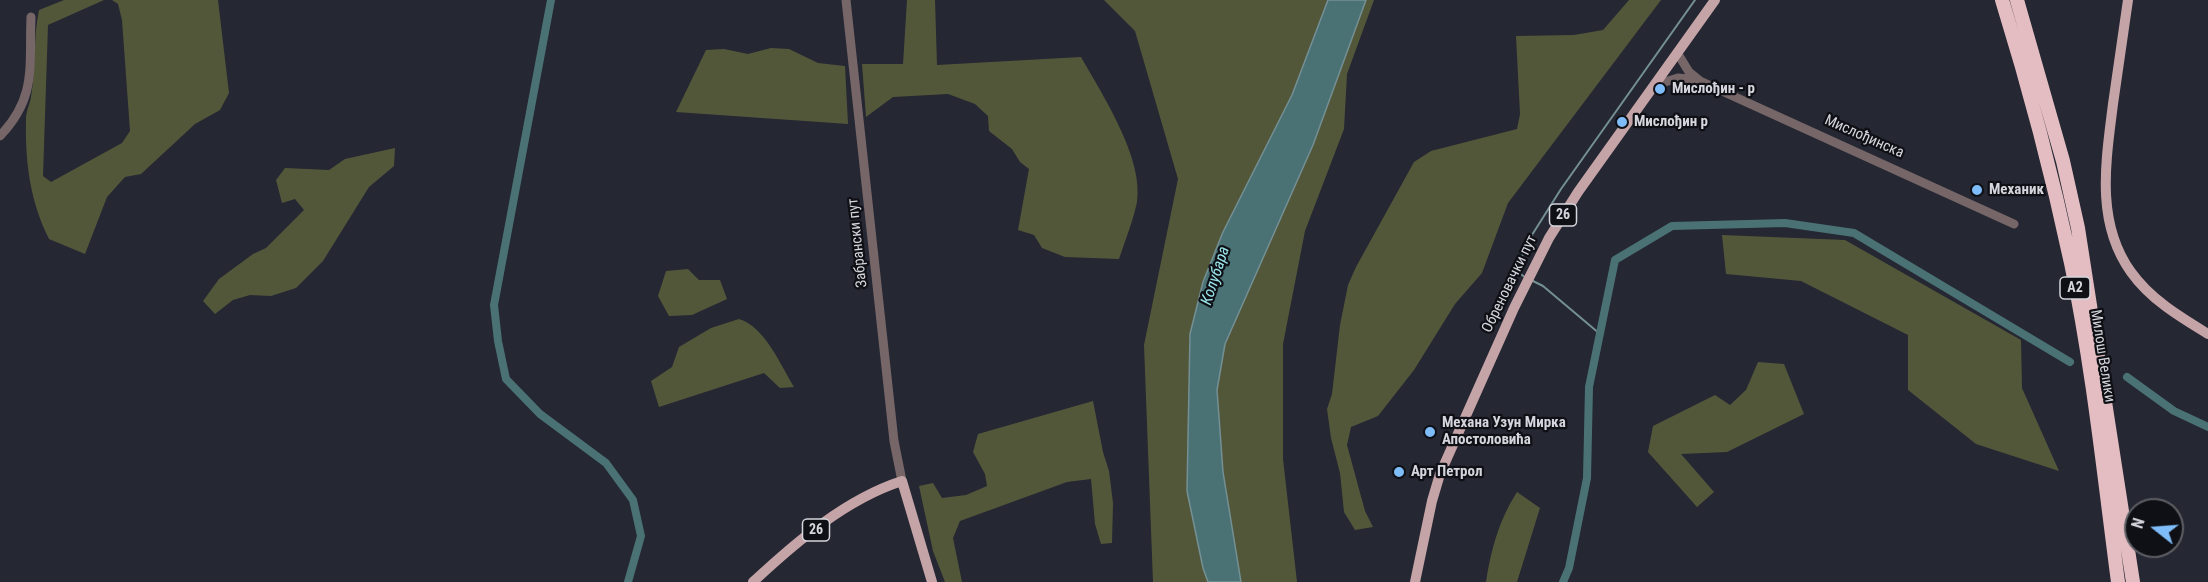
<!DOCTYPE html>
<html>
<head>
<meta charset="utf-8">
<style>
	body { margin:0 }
	#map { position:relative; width:2208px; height:582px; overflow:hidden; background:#252732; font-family:"Roboto Condensed",sans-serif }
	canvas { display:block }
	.north { position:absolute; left:2124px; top:498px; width:60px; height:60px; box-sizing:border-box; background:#0f1015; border:2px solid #5e5f65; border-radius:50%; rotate:287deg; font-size:16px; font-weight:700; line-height:24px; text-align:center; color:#d5d6dd }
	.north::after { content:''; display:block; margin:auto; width:21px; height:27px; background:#7ebdf9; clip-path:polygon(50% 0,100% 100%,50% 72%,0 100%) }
</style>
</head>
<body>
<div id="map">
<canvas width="2208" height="582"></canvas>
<div class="north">N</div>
</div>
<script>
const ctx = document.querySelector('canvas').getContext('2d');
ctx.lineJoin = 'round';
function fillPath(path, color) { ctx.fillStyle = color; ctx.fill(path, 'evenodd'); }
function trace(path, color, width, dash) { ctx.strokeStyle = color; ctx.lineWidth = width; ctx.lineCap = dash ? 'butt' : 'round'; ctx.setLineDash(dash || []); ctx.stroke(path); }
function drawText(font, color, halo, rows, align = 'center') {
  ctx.font = font + ' "Roboto Condensed",sans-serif'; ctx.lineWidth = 4.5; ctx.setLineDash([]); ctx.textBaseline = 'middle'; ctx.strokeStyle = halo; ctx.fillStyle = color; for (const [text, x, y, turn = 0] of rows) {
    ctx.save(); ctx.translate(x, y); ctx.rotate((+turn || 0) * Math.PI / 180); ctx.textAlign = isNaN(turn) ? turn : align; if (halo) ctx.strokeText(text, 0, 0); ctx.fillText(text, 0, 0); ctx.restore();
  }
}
const forest = new Path2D(`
	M64,0H104L48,25L43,176L51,182L122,143L130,131L122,20L118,4L112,0H218L229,93L220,110L195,124L141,174L125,177L107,197L85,254L49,239C30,201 25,162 26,119C26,111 30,104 31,97C36,68 33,39 39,10Z
	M907,0H935L937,65L1081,57C1102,94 1144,158 1137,202C1133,221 1125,241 1119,259L1065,257L1042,248L1034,235L1018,230L1029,169L1020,162L1012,149L989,131L988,116L975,104L948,94L893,97L866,117L862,64H903Z
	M1104,0H1374L1347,74L1344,129L1305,231L1283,344V459L1297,582H1153L1144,345L1178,179L1135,31Z
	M1629,0H1661L1508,203L1482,273L1455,304L1414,370L1378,416L1351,427L1347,445L1365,511L1373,527L1355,530L1344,512L1340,473L1331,438L1327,409L1332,394L1340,325L1348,285L1356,267L1414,162L1431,151L1517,129L1520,114L1516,36L1574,35L1603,30Z
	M771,48L789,49L818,63L845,66L848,124L676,112L706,50L724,49L748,54Z
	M395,148L394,166L369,187L323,261L296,288L271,296L250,295L233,300L215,314L203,301L219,279L253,254L266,248L304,210L295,199L282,203L276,180L285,168L329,170L345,159Z
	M1722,235L1845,240L2021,340L2022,388L2059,471L1976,444L1908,390V335L1801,281L1726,274Z
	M688,269L699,280H720L727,299L692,315L669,316L658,296L666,271Z
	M739,319C765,327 780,364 794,387L780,388L764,373L659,407L651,381L672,367L679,347L711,328Z
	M1758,362L1784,364L1804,414L1727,452L1681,454L1714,492L1697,507L1648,452L1653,426L1715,395L1730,405L1746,390Z
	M1093,401L1103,452L1109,471L1113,503L1112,543L1101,544L1095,524L1091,479L1067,482L960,521L953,538L962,582H945L933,551L919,486L933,483L942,498L966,495L987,486L985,474L973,452L978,434Z
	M1517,492L1540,508L1517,582H1486C1491,549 1499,520 1517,492Z`);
const water = new Path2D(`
	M1328,0H1366L1313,145L1225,344L1217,390L1223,472L1241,582H1208L1203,568L1187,491L1190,334L1203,282L1223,232L1292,95Z`);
const stream = new Path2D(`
	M1526,278L1518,272L1525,246L1561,189L1695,0
	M1531,280L1543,286L1600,334`);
const canal = new Path2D(`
	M551,0L494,305L498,341L506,379L540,414L606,463L633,500L641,536L628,582
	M2127,377L2174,411L2208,427
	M1563,582L1569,568L1587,478L1589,387L1615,260L1672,226L1785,223L1854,233L2070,362`);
const minor = new Path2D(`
	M846,0L894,441L902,481
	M1678,54L1689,72L1700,81L2014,224
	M1655,85L1678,78L1696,80
	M0,136C37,97 29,67 31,17`);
const major = new Path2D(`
	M2128,0C2123,35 2118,69 2113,104C2106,161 2095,222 2131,272C2150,299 2180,317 2208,334
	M753,582C796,542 846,499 902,481L932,582
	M1415,582L1432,501L1440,474L1514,308L1549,238L1578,192L1715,0`);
const highway = new Path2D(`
	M2002,0C2029,87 2052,174 2071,263C2093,368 2104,476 2118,582
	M2017,0L2063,161L2078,228L2133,582`);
const markers = [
	[1660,89,6,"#7ebdf9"],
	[1622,122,6,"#7ebdf9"],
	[1977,190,6,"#7ebdf9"],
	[1430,432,6,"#7ebdf9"],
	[1399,472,6,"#7ebdf9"]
];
const shields = [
	[1563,215,27],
	[2075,288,30],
	[816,530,27]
];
const shieldNames = [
	["26",1563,215],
	["A2",2075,288],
	["26",816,530]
];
const poiNames = [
	["Мислођин - р",1672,89],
	["Мислођин р",1634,122],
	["Механик",1989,190],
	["Механа Узун Мирка",1442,423],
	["Апостоловића",1442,440],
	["Арт Петрол",1411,472]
];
const streetNames = [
	["Мислођинска",1864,137,24],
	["Забрански пут",858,243,-96],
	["Обреновачки пут",1510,284,-64],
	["Милош Велики",2102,356,81]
];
const waterNames = [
	["Колубара",1216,276,-72]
];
fillPath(forest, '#53573a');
fillPath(water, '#4a7275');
trace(water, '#749094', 1.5);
trace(stream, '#749094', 2);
trace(canal, '#4a7275', 8);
trace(minor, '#766668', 9);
trace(major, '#c5a4a8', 10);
trace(highway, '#e4bdc2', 14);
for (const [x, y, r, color] of markers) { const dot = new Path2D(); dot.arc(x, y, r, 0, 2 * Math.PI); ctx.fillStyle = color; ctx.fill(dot); trace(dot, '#0f1015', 2); }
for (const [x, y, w] of shields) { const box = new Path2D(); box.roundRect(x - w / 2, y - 11, w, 22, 4.5); ctx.fillStyle = '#0f1015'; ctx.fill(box); trace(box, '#d5d6dd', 1.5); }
drawText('bold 14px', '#d5d6dd', null, shieldNames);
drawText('bold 15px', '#d5d6dd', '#0f1015', poiNames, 'left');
drawText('15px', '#d5d6dd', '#0f1015', streetNames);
drawText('italic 16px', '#9be7ed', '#0f1015', waterNames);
</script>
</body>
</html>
